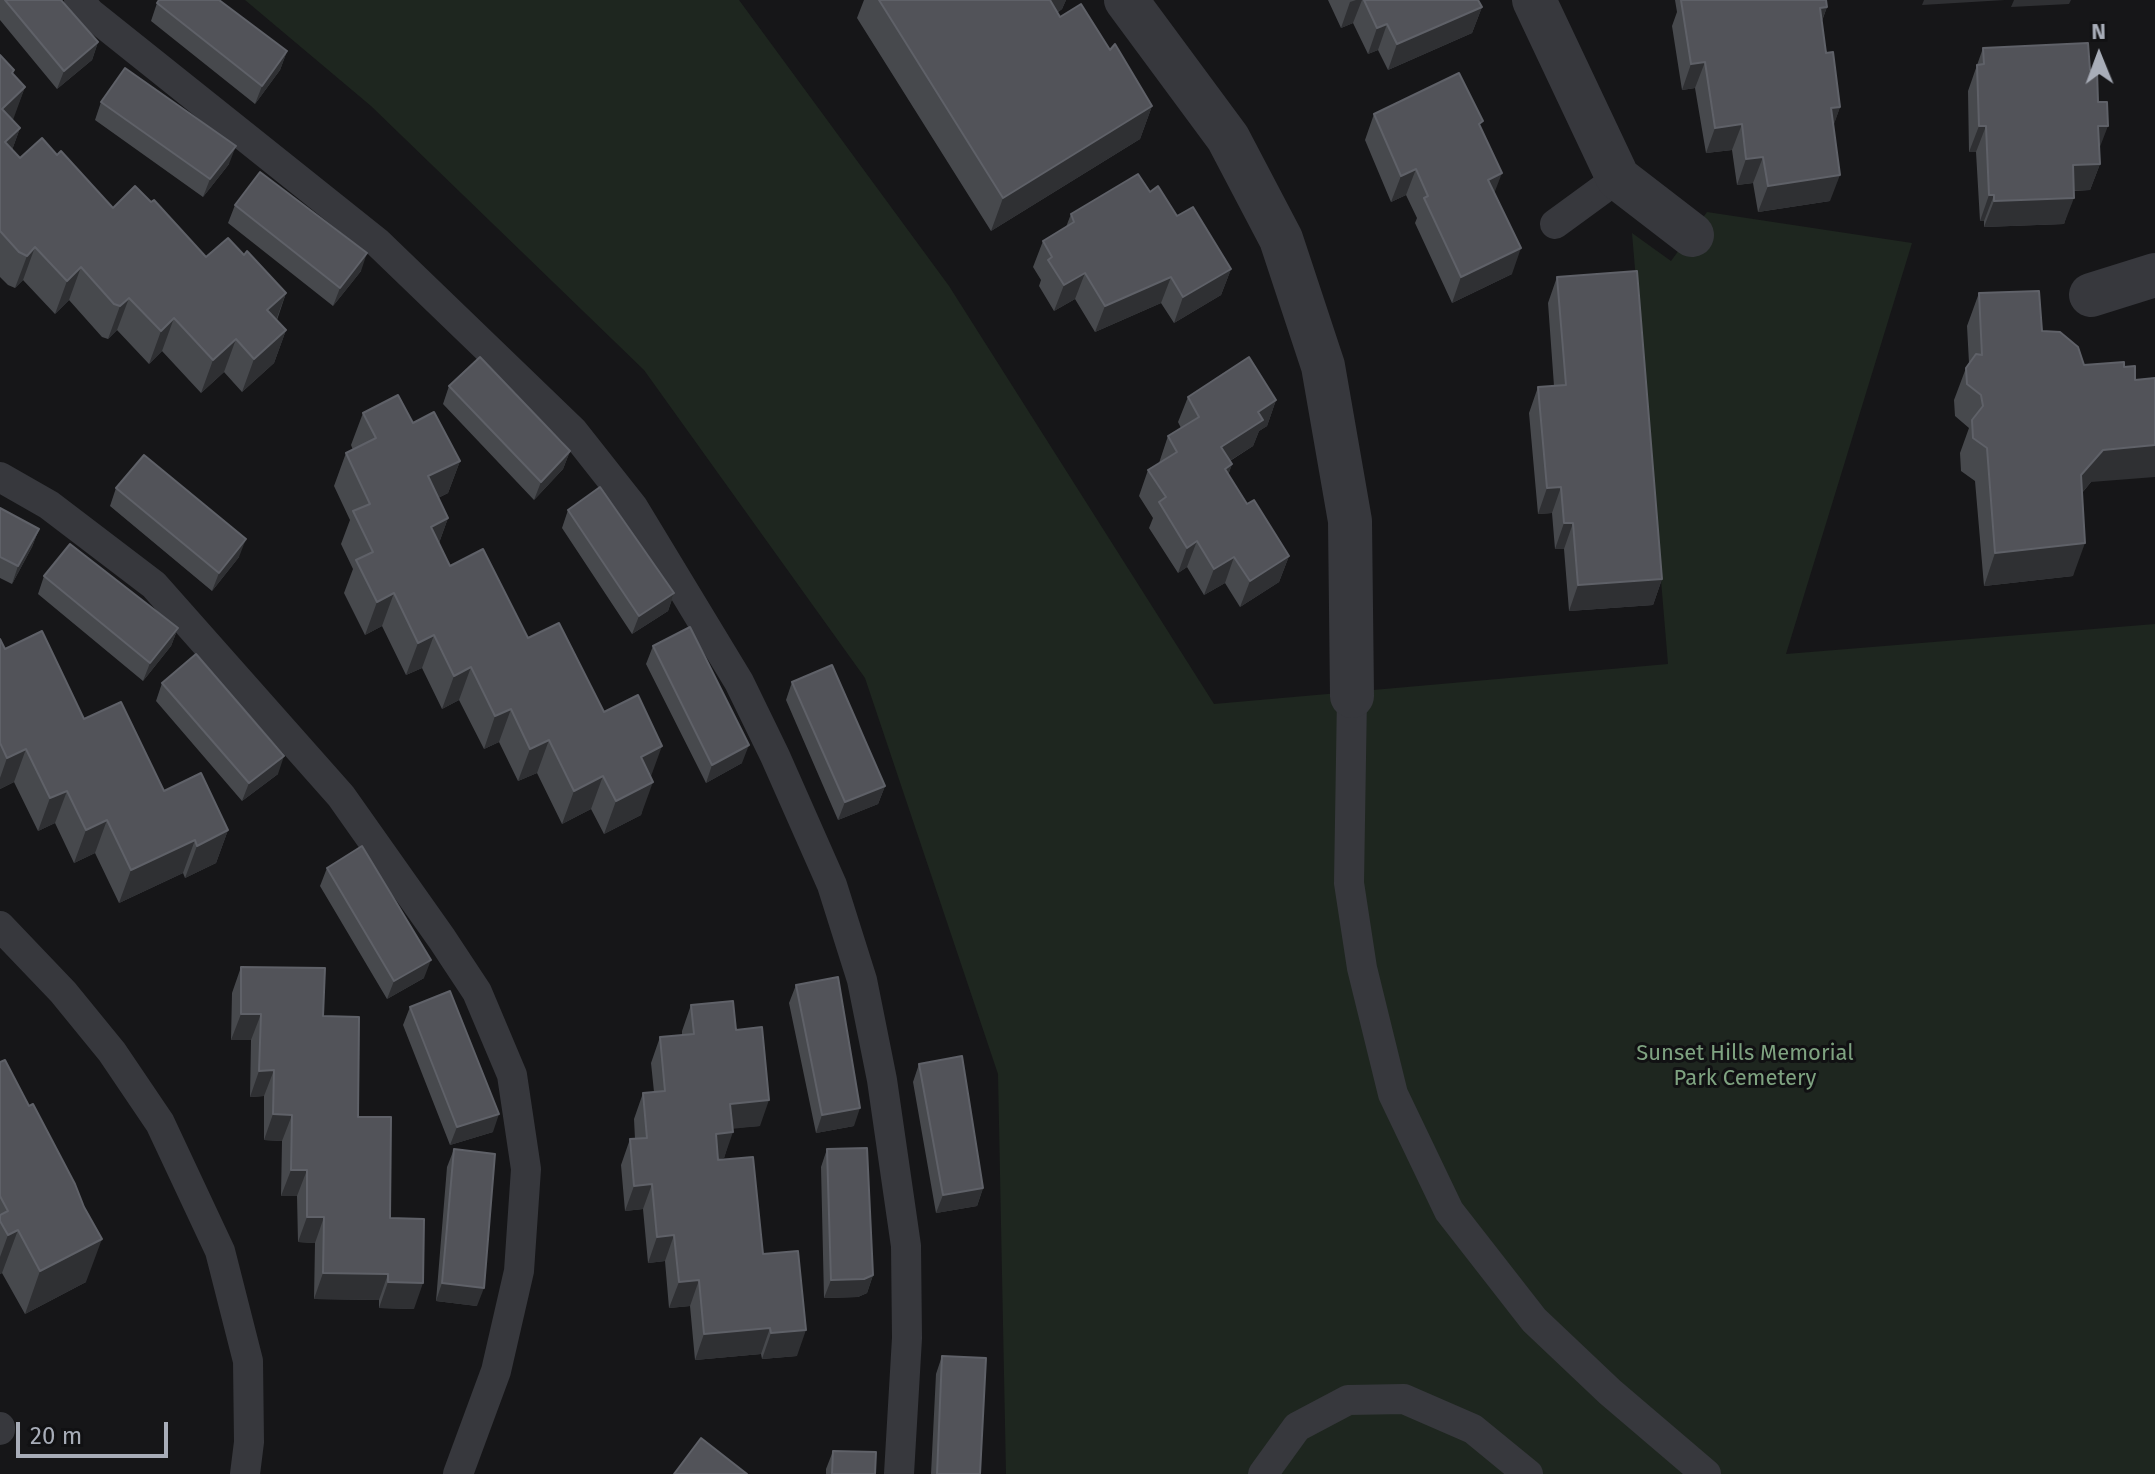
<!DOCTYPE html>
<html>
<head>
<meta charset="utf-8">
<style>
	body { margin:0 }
	#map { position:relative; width:2155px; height:1474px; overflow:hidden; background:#161618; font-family:"Fira Sans",sans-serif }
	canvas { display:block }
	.north { position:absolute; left:2059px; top:16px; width:80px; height:80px; -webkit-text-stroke:6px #111113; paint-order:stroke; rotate:359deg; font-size:22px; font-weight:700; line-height:32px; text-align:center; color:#a8adb8 }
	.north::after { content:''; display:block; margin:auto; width:28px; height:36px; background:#a8adb8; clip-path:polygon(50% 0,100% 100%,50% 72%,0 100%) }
	.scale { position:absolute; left:16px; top:1422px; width:152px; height:36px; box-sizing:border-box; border:4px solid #a8adb8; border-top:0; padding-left:10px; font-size:24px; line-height:28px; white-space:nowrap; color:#a8adb8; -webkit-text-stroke:6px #111113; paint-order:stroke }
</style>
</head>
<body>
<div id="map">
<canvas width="2155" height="1474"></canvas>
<div class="north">N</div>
<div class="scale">20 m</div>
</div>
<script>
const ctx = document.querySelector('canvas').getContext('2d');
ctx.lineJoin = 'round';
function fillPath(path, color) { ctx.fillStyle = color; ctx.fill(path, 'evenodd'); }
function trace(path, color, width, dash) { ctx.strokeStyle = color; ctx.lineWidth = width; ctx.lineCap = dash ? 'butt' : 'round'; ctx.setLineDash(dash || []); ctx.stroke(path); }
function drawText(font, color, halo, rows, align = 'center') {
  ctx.font = font + ' "Fira Sans",sans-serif'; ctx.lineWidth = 6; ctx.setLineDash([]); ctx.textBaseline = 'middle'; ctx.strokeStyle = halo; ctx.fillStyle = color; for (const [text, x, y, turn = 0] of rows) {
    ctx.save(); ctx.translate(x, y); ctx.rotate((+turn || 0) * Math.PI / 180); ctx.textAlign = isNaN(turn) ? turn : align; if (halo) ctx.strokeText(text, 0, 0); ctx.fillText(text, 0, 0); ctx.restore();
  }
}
const green = new Path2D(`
	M245,0H739L949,286L1214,704L1668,664L1632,233L1671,261L1707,212L1912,243L1786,654L2155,624V1474H1006L998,1074L865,678L644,370L371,106Z`);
const lane = new Path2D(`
	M79,0L90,13L378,243L573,431L633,507L739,682L775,756L832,885L862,980L882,1080L906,1246L907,1338L899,1474
	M1555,224L1618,178
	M0,477L49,505L154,585L341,796L442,939L477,992L512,1075L526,1169L519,1271L496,1371L458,1474
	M1352,696L1349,883L1362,968L1393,1094L1449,1211L1534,1320L1610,1392L1706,1474
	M0,926L63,992L112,1052L160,1123L220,1251L248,1361L249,1442L245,1474
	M0,1427V1430
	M1263,1474L1297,1427L1348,1400L1404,1399L1473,1429L1528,1474`);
const street = new Path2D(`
	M1126,0L1228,138L1281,239L1323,366L1350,521L1352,696
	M1534,0L1618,178L1692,235
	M2091,295L2155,275`);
const wall = new Path2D(`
	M0,0H61L98,42L92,60L57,89L0,20Z
	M864,0H1066L1062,9L1057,13L1060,17L1110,50L1152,106L1140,139L991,231L857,18Z
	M1328,0H1478L1482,7L1472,33L1388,70L1378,50L1368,54L1353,23L1341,28Z
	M1675,0H1826L1827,7L1822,21L1826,53L1840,107L1833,126L1830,201L1758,212L1753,183L1737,185L1732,150L1706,153L1695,88L1682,90L1672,26L1677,12Z
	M157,3L287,51L280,70L255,104L151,21Z
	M1983,48L2090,70L2100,164L2090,190L2074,191L2064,224L1984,227V221H1980L1976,152H1969L1968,91Z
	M0,55L13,74L25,87L12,120L20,128L12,150L20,158L57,155L113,208L206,257L244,255L286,293L277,320L286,330L274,363L242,392L224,372L201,393L162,351L149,364L117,330L108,339L102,337L69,300L55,314L23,280L15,288L8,285L0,277Z
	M101,102L229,164L203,197L95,120Z
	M1374,114L1481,128L1512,274L1452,303L1415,223L1417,218L1406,195L1391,202L1365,140Z
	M1150,192L1177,216L1231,269L1221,295L1174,323L1161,303L1095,332L1075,299L1054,311L1039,286L1041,280L1033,267L1043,241L1066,227L1071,214Z
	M235,205L361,271L333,306L228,223Z
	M1557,277L1662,579L1653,605L1569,611L1564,549H1555L1552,513L1538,514L1529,413L1538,387L1554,386L1548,303Z
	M1979,293L2042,331L2091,482L2082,493L2073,576L1984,586L1975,481L1961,471L1960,453L1969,428L1955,416L1954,400L1966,368L1969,363L1967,326Z
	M449,386L570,451L563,469L534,500L443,404Z
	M1188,397L1276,400L1267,426L1259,431L1253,446L1230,461L1232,464L1228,475L1247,504L1289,556L1279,582L1240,607L1225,583L1204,595L1187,567L1178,573L1149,528L1153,518L1139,496L1148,470L1159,463L1168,436L1181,428L1178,422Z
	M363,413L413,423L460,461L448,493L438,498L448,518L439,543L450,566L528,638L604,712L651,777L641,815L604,834L591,809L562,824L537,773L518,781L499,742L484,749L459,700L442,709L422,668L406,675L382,626L365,635L344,593L353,569L341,544L350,520L334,486L346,453L353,450L351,445Z
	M116,488L239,557L212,591L110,506Z
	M0,508L39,529L32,547L12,584L0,578Z
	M568,510L674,593L668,611L632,634L562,528Z
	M44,576L178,628L171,646L143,681L38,594Z
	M0,639L5,649L164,791L228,830L216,863L185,878L183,873L119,903L95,853L74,863L55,823L38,831L14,782L0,789Z
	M653,646L742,763L706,783L646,664Z
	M792,682L885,786L878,804L838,820L786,700Z
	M162,683L278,774L242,801L156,701Z
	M327,868L424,978L387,999L320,886Z
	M241,967L323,1016L358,1117L390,1218L414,1309L379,1308V1300L314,1299L315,1243L298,1242L297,1196H281L282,1141L264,1140V1096L250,1097L251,1040H231L232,993Z
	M796,985L854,1126L816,1133L789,1003Z
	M691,1005L736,1030L760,1126L733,1128L724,1158L718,1159L763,1254L797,1356L762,1359L761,1354L695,1360L690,1306L669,1308L665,1261L648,1263L643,1209L625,1211L621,1165L630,1139H635L634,1119L643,1093L654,1092L651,1063L660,1037L682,1035V1031Z
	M410,1007L493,1132L450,1145L403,1025Z
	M0,1062L86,1282L25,1314L2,1273L0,1274Z
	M919,1064L983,1188L977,1206L936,1213L913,1082Z
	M454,1149L477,1306L436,1301L447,1167Z
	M827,1149L873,1275L867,1293L858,1297L824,1298L821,1167Z
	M942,1356L980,1474H931L936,1374Z
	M833,1451L875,1474H826V1469Z`);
const shadedWall = new Path2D(`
	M1046,0H1066L1062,9L1036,28Z
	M1356,0H1362L1353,23L1341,28L1350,2Z
	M1924,0H2005L1922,5Z
	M2014,0H2071L2069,4L2011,7Z
	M1482,7L1472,33L1388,70L1397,44Z
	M1827,7L1817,33L1820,8Z
	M1387,24L1378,50L1368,54L1377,28Z
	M98,42L92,60L57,89L64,71Z
	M287,51L280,70L255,104L262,86Z
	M1705,62L1695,88L1682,90L1691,64Z
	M25,87L13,120L0,132L2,109Z
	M1152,106L1140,139L991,231L1003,198Z
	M1840,107L1831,133V108Z
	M1742,124L1732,150L1706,153L1715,128Z
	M1979,126H1986L1976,152H1969Z
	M2098,126H2108L2098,152Z
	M20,128L8,161L5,142Z
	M236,146L229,164L203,197L210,179Z
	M1763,157L1753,183L1737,185L1746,159Z
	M2100,164L2090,190L2064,191L2073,165Z
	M1416,169L1406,195L1391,202L1401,176Z
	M1502,173L1492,199L1488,180Z
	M1840,175L1830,201L1758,212L1768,186Z
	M1989,195H1994L1984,221H1980Z
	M2074,198L2064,224L1984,227L1994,201Z
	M35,247L23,280L15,288L27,256Z
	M1521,248L1512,274L1452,303L1461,277Z
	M367,253L361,271L333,306L340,288Z
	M81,267L69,300L55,314L67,281Z
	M1231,269L1221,295L1174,323L1183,297Z
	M1085,273L1075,299L1054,311L1064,285Z
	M1171,277L1161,303L1095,332L1105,306Z
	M286,293L274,326L267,310Z
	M129,298L117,330L108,339L120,306Z
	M174,318L162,351L149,364L161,331Z
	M286,330L274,363L242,392L254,359Z
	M236,339L224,372L201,393L213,360Z
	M1276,400L1267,426L1259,431L1253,446L1212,472L1221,447L1258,412Z
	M2155,445V477L2091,482L2069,508L2081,475L2103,450Z
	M570,451L563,469L534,500L541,482Z
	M460,461L448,493L416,509L428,476Z
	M1232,464L1223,490L1225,469Z
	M1561,487L1552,513L1538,514L1547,488Z
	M448,518L436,551L431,527Z
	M1564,523H1573L1564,549H1555Z
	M39,529L32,547L12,584L18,566Z
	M246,539L239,557L212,591L219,573Z
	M1197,541L1187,567L1178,573L1187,548Z
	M2085,543L2073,576L1984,586L1995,553Z
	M1289,556L1279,582L1240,607L1250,581Z
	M1234,557L1225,583L1204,595L1214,569Z
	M1662,579L1653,605L1569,611L1578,585Z
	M394,593L382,626L365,635L377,602Z
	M674,593L668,611L632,634L639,616Z
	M178,628L171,646L143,681L150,663Z
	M434,635L422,668L406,675L418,643Z
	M471,667L459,700L442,709L454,676Z
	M511,709L499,742L484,749L495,716Z
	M549,740L537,773L518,781L530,749Z
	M749,745L742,763L706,783L712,765Z
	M662,746L650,779L641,757Z
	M26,749L14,782L0,789V778L7,758Z
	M284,756L278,774L242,801L249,783Z
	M603,776L591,809L562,824L574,791Z
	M653,782L641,815L604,834L616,801Z
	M885,786L878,804L838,820L845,802Z
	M67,791L55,823L38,831L50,798Z
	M107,820L95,853L74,863L86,830Z
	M228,830L216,863L185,878L197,846Z
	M195,840L183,873L119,903L131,870Z
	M431,960L424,978L387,999L394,981Z
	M241,1014H261L251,1040H231Z
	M274,1070L264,1096L250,1097L259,1071Z
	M769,1100L760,1126L721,1130L730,1104Z
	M860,1108L854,1126L816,1133L822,1115Z
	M273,1114L292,1115L282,1141L264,1140Z
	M499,1114L493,1132L450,1145L457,1127Z
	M733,1132L724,1158L707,1159L716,1134Z
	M291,1170H307L297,1196H281Z
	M652,1184L643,1209L625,1211L634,1186Z
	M983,1188L977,1206L936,1213L943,1195Z
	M307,1217H324L315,1243L298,1242Z
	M18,1230L2,1273L0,1274V1257L8,1235Z
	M674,1235L665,1261L648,1263L657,1237Z
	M102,1239L86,1282L25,1314L40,1271Z
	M323,1273L388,1274L379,1300L314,1299Z
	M873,1275L867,1293L858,1297L824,1298L831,1280Z
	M699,1280L690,1306L669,1308L679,1282Z
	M388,1282L423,1283L414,1309L379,1308Z
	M442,1283L484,1288L477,1306L436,1301Z
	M770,1328L761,1354L695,1360L704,1334Z
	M806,1330L797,1356L762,1359L771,1333Z`);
const building = new Path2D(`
	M5,0H61L98,42L64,71Z
	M159,0H219L287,51L262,86L157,3Z
	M879,0H1050L1060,17L1081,4L1110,50L1115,44L1152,106L1003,198Z
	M1364,0H1478L1482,7L1397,44L1387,24L1377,28Z
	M1681,0H1826L1827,7L1820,8L1826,53L1833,52L1840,107L1831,108L1840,175L1768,186L1763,157L1746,159L1742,124L1715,128L1705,62L1691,64Z
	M2088,43L2090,70H2097L2098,102H2107L2108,126H2098L2100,164L2073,165L2074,198L1994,201V195H1989L1986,126H1979L1977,65L1984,64L1983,48Z
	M0,55L14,70L12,73L25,87L2,109L20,128L5,142L20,158L42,138L57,155L61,151L113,208L135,186L151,202L154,200L206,257L228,238L244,255L247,251L286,293L267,310L286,330L254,359L236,339L213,360L174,318L161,331L129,298L120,306L114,304L81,267L67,281L35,247L27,256L19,252L0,231Z
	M125,68L236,146L210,179L101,102Z
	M1459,73L1483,121L1479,124L1502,173L1488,180L1521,248L1461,277L1424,198L1428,196L1416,169L1401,176L1374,114Z
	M260,172L367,253L340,288L235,205Z
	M1138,174L1150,192L1158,186L1177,216L1193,207L1231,269L1183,297L1171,277L1105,306L1085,273L1064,285L1048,260L1052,257L1043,241L1074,222L1071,214Z
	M1637,271L1662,579L1578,585L1573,523H1564L1561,487L1547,488L1538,387L1566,385L1557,277Z
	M2039,291L2042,331L2060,332L2078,347L2084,365L2124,362V367L2135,366V380L2155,378V445L2103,450L2081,475L2085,543L1995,553L1987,448L1973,438L1972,420L1983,406L1981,395L1967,384L1966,368L1976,354L1982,355L1979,293Z
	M480,357L570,451L541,482L449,386Z
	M1249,357L1276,400L1258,412L1263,420L1221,447L1232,464L1225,469L1247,504L1254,500L1289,556L1250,581L1234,557L1214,569L1197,541L1187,548L1159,502L1166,497L1148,470L1177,452L1168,436L1199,417L1188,397Z
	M398,395L413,423L434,412L460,461L428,476L448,518L431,527L450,566L483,549L528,638L559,623L604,712L638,695L662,746L641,757L653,782L616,801L603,776L574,791L549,740L530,749L511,709L495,716L471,667L454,676L434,635L418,643L394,593L377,602L356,560L373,552L353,511L370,504L346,453L376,438L363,413Z
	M144,455L246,539L219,573L116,488Z
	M600,487L674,593L639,616L568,510Z
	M0,508L39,529L18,566L0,557Z
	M70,544L178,628L150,663L44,576Z
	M690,627L749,745L712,765L653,646Z
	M42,631L84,719L121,702L164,791L201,773L228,830L197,846L195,840L131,870L107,820L86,830L67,791L50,798L26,749L7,758L0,743V639L5,649Z
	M196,654L284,756L249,783L162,683Z
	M832,665L885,786L845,802L792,682Z
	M362,846L431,960L394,981L327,868Z
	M241,967L325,968L323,1016L359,1017L358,1117H391L390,1218L424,1219L423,1283L388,1282V1274L323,1273L324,1217H307V1170H291L292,1115L273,1114L274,1070L259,1071L261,1014H241Z
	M838,977L860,1108L822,1115L796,985Z
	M450,991L499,1114L457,1127L410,1007Z
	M733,1001L736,1030L762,1027L769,1100L730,1104L733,1132L716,1134L718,1160L753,1157L763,1254L798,1251L806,1330L771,1333L770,1328L704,1334L699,1280L679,1282L674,1235L657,1237L652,1184L634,1186L630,1139L647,1138L643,1093L665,1091L660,1037L694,1034L691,1005Z
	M962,1056L983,1188L943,1195L919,1064Z
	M5,1060L29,1106L33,1104L75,1184L84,1207L102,1239L40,1271L18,1230L8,1235L0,1221V1215L8,1211L0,1196V1062Z
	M867,1148L873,1275L864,1279L831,1280L827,1149Z
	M454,1149L495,1154L484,1288L442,1283Z
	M942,1356L986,1358L980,1474H937Z
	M701,1438L747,1474H674Z
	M833,1451L876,1452L875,1474H832Z`);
const parkNames = [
	["Sunset Hills Memorial",1745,1054],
	["Park Cemetery",1745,1079]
];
fillPath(green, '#1e261f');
trace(lane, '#37383d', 30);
trace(street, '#37383d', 44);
fillPath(wall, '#47494d');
fillPath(shadedWall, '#2f3033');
fillPath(building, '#525359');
trace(building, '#5f6168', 2);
drawText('22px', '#7fa381', '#111113', parkNames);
</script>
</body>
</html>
